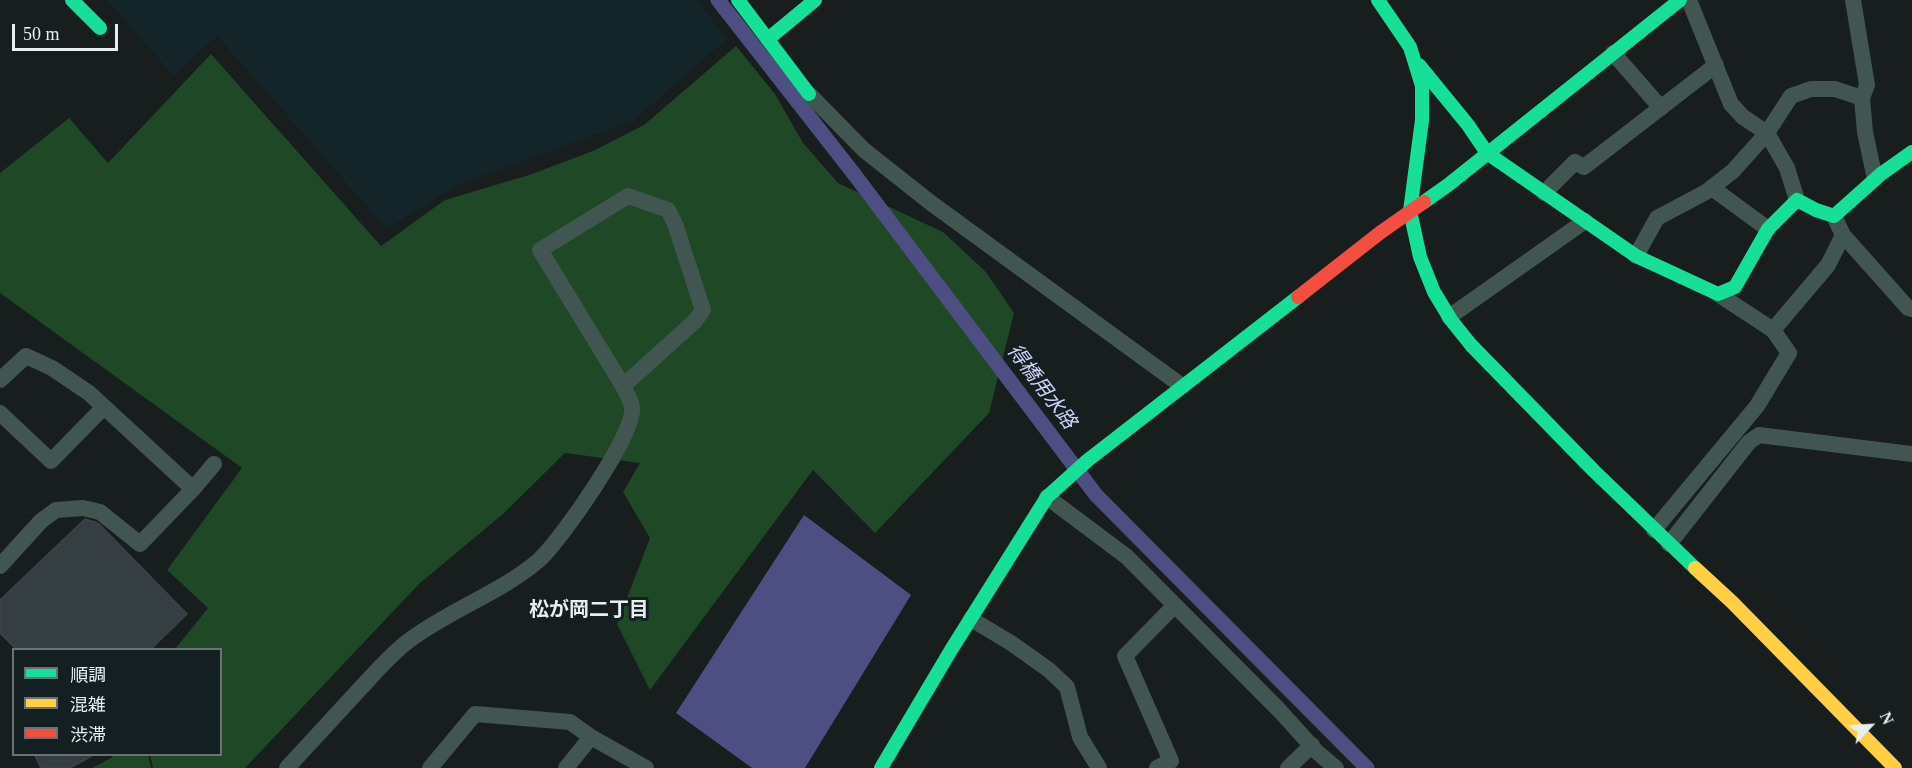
<!DOCTYPE html>
<html>
<head>
<meta charset="utf-8">
<style>
	body { margin:0 }
	#map { position:relative; width:1912px; height:768px; overflow:hidden; background:#181d1e; font-family:"Times New Roman","Noto Sans JP",serif }
	canvas { display:block }
	.legend { position:absolute; left:12px; top:648px; width:210px; height:108px; box-sizing:border-box; background:#141f22; border:2px solid #697275; margin:0; padding:8px 10px; list-style:none; font-size:18px; color:#e8eff1 }
	.legend li { display:flex; align-items:center; gap:12px; height:30px }
	.legend b { width:30px; border:2px solid #697275 }
	.north { position:absolute; left:1840px; top:696px; width:60px; height:60px; -webkit-text-stroke:4px #141f22; paint-order:stroke; rotate:65deg; font-size:16px; font-weight:700; line-height:24px; text-align:center; color:#e8eff1 }
	.north::after { content:''; display:block; margin:auto; width:21px; height:27px; background:#e8eff1; clip-path:polygon(50% 0,100% 100%,50% 72%,0 100%) }
	.scale { position:absolute; left:12px; top:24px; width:106px; height:27px; box-sizing:border-box; border:3px solid #e8eff1; border-top:0; padding-left:8px; font-size:18px; line-height:21px; white-space:nowrap; color:#e8eff1; -webkit-text-stroke:4px #141f22; paint-order:stroke }
</style>
</head>
<body>
<div id="map">
<canvas width="1912" height="768"></canvas>
<ul class="legend">
<li><b style="height:8px;background:#16e098"></b>順調</li>
<li><b style="height:8px;background:#ffcf43"></b>混雑</li>
<li><b style="height:8px;background:#f24e42"></b>渋滞</li>
</ul>
<div class="north">N</div>
<div class="scale">50 m</div>
</div>
<script>
const ctx = document.querySelector('canvas').getContext('2d');
ctx.lineJoin = 'round';
function fillPath(path, color) { ctx.fillStyle = color; ctx.fill(path, 'evenodd'); }
function trace(path, color, width, dash) { ctx.strokeStyle = color; ctx.lineWidth = width; ctx.lineCap = dash ? 'butt' : 'round'; ctx.setLineDash(dash || []); ctx.stroke(path); }
function drawText(font, color, halo, rows, align = 'center') {
  ctx.font = font + ' "Times New Roman","Noto Sans JP",serif'; ctx.lineWidth = 6; ctx.setLineDash([]); ctx.textBaseline = 'middle'; ctx.strokeStyle = halo; ctx.fillStyle = color; for (const [text, x, y, turn = 0] of rows) {
    ctx.save(); ctx.translate(x, y); ctx.rotate((+turn || 0) * Math.PI / 180); ctx.textAlign = isNaN(turn) ? turn : align; if (halo) ctx.strokeText(text, 0, 0); ctx.fillText(text, 0, 0); ctx.restore();
  }
}
const built = new Path2D(`
	M107,0H697L727,39L633,121L458,185L387,229L217,36L174,76Z`);
const green = new Path2D(`
	M736,46L775,94L803,143L838,183L943,232L986,272L1014,313L989,413L875,533L813,470L650,690L617,624L650,538L623,492L640,463L565,453L503,514L419,584L245,768H153L150,755L220,754V650L175,649L208,608L167,570L242,468L0,293V173L69,118L108,163L211,54L381,246L445,200L529,175L593,151L644,125Z
	M113,755H148L151,768H92L111,758Z`);
const water = new Path2D(`
	M804,515L911,595L805,768H752L676,713Z`);
const canal = new Path2D(`
	M718,0L854,174L1096,495L1367,768`);
const building = new Path2D(`
	M85,519L95,522L100,525L187,614L150,650H17L0,633V600Z
	M34,754H95L70,768H41Z`);
const street = new Path2D(`
	M1689,0L1731,104L1743,117L1767,133L1787,168L1797,200
	M1853,0L1867,85L1862,98
	M1613,53L1661,108
	M809,94L864,150L931,203L1182,386
	M1712,188L1768,229
	M1544,193L1575,162L1584,167L1716,65
	M628,196L668,210L675,224L703,310L695,321L623,386L540,250Z
	M1843,235L1908,308L1912,309
	M1636,256L1657,218L1706,192L1733,171L1767,133L1791,96L1811,89H1835L1862,98L1865,132L1875,179
	M1449,317L1585,221
	M1773,330L1828,265L1843,235L1834,216
	M0,380L26,356L52,368L89,393L193,489L140,544L100,512L83,508L56,510L41,521L0,566
	M0,413L51,461L104,407
	M193,489L214,464
	M1047,497L1127,557L1280,711L1317,752L1336,768
	M1654,530L1757,406L1789,353L1773,330L1718,294
	M1669,544L1749,442L1759,435L1912,454
	M971,619L1011,643L1049,670L1067,687L1080,737L1099,768
	M287,768C311,742 335,716 358,691C374,674 389,656 407,642C447,611 500,593 538,561C559,543 637,432 632,407C631,400 626,393 623,386
	M430,768L475,714L570,722L591,737L646,768
	M566,768L591,737
	M1157,768L1171,761L1125,656L1175,605
	M1288,768L1312,745`);
const fast = new Path2D(`
	M72,0L100,28
	M738,0L809,94
	M1378,0L1410,47L1422,86V120L1410,211L1420,257L1434,292L1451,320L1471,345L1594,471L1695,568
	M768,39L815,0
	M1419,65L1468,125L1487,153L1636,256L1718,294L1735,287L1768,229L1797,200L1816,210L1834,216L1881,174L1912,152
	M1424,202L1448,185L1680,0
	M881,768L951,650L1047,497L1088,460L1298,297`);
const slow = new Path2D(`
	M1695,568L1732,602L1895,768`);
const jam = new Path2D(`
	M1298,297L1381,232L1424,202`);
const waterNames = [
	["得橋用水路",1041,387,53]
];
const neighbourhoodNames = [
	["松が岡二丁目",589,611]
];
fillPath(built, '#132528');
fillPath(green, '#1e4826');
fillPath(water, '#4d4f82');
trace(canal, '#4d4f82', 15);
fillPath(building, '#343e43');
trace(building, '#3f4345', 1.5);
trace(street, '#415551', 16);
trace(fast, '#16e098', 14);
trace(slow, '#ffcf43', 14);
trace(jam, '#f24e42', 14);
drawText('italic 20px', '#cfd3f6', '#141f22', waterNames);
drawText('bold 20px', '#e8eff1', '#141f22', neighbourhoodNames);
</script>
</body>
</html>
